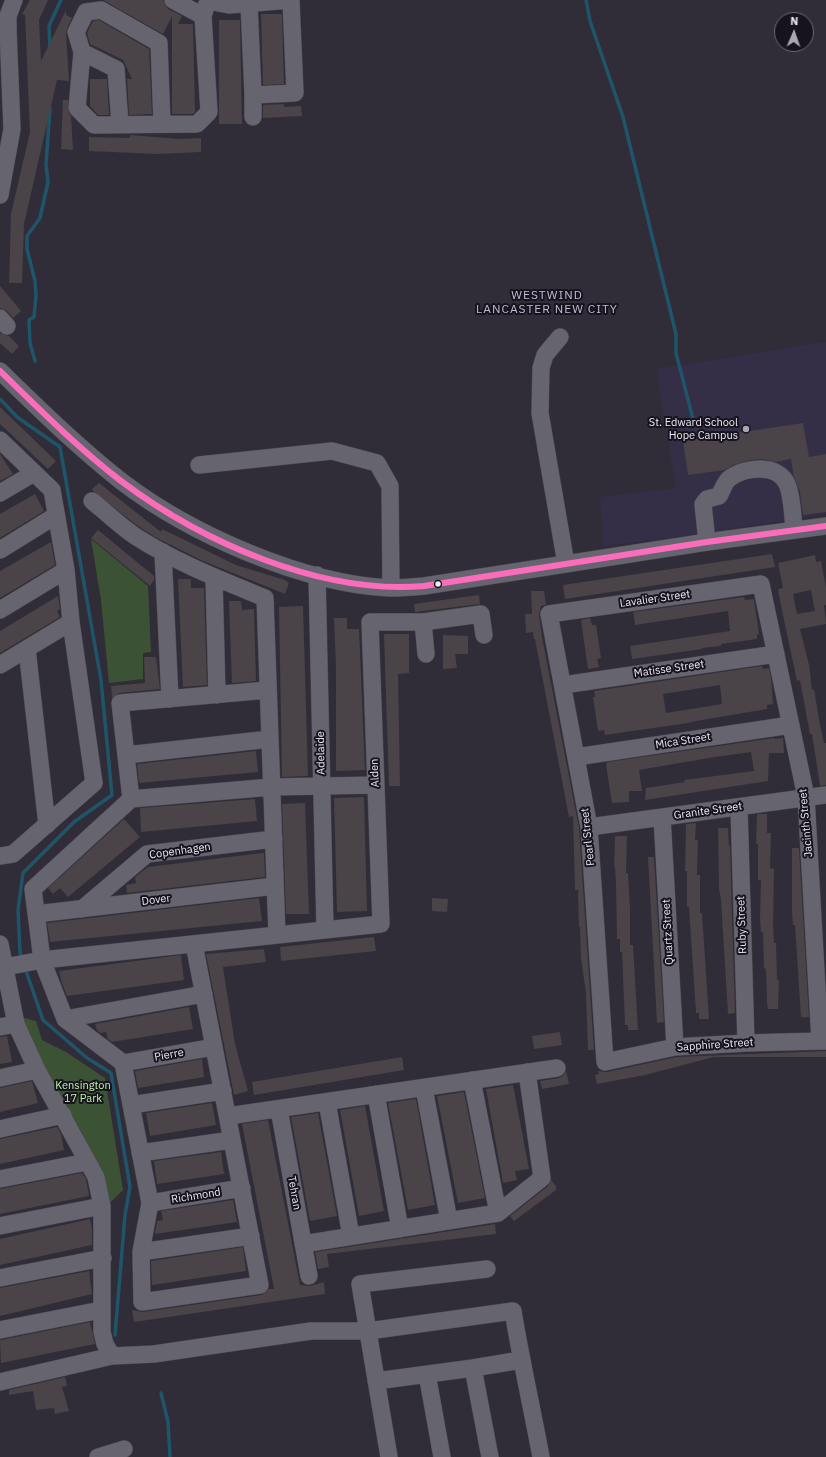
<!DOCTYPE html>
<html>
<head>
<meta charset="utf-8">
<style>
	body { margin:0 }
	#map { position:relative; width:826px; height:1457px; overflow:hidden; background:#302d38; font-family:"IBM Plex Sans",sans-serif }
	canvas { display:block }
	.north { position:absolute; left:774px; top:12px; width:40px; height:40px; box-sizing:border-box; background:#16131c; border:1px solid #6c6873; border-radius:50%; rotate:2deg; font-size:11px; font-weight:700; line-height:16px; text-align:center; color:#ece8f6 }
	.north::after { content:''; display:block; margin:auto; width:14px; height:18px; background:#aaa7b4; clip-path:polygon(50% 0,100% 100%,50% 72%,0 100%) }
</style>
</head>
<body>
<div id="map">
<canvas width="826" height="1457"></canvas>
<div class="north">N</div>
</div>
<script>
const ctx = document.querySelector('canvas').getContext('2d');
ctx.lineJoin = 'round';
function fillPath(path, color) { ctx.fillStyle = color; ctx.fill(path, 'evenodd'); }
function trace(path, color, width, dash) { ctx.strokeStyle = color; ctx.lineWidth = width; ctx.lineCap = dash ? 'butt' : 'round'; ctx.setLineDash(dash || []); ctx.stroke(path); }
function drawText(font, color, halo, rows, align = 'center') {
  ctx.font = font + ' "IBM Plex Sans",sans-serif'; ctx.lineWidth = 4; ctx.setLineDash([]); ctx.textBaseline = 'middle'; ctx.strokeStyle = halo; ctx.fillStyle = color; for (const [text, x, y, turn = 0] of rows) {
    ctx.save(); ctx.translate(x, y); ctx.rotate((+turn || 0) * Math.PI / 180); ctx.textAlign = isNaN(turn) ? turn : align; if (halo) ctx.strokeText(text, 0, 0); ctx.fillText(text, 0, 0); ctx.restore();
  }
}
const built = new Path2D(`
	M826,342V514L671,538L603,546L600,497L676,488L656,369Z`);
const green = new Path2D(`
	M91,539L148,586L151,652L143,653V679L109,683L101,600Z
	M21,1017L36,1021L42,1040L66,1052L105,1078L123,1190L106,1207L26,1034Z`);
const stream = new Path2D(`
	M586,0L590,21L623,117L676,334V353L693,419L687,427
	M50,48L49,26L61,0
	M35,361L30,343L29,320L34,317L36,296L35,281L27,249V236L40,218L48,182L46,165L50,108
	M0,399L17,417L60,447L101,680L112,795L74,822L23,873L18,910L20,952L22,959
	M25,968L43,1020L87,1058L111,1073L130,1187L125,1215L115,1335
	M161,1393L168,1422L170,1457`);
const building = new Path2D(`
	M30,0H48L39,20L41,61L66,10V15L72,18L67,28L66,34L69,80V81L57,80L24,224L22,283H9L11,214L30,132L25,15L22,14Z
	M103,0H163L168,9L182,16L178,24H193L195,112L193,114H172V16L163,34Z
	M261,14H282L284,84L263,85Z
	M99,20L149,49L152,114L129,115L127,79H132L123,60L90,44L87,33L93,21Z
	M219,20H240L242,124H219Z
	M90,79H107L109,115H98L90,106Z
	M63,100H68V111L71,116L73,150L61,149Z
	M284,104V107L301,106L302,116L263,118V105Z
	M130,135L180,139L201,138V152L158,154L89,151V137L130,138Z
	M0,286L21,311L13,318L7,311L0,308Z
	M0,333L9,336L19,346L12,354L0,343Z
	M0,407L56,461L48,469L0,424Z
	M803,423L809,457L826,454V512L803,515L800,492L794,477L791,459L776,462L762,459L750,460L733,465L725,470L688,475L683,441Z
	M0,454L13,474L0,481Z
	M99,483L161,532L162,529L236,565L285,580L289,583L285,594L203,561L155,537L135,524L93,491L92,489Z
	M35,494L44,511L0,538V514Z
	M98,530L154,576V580L150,586L91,538Z
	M51,542L55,565L0,598V571Z
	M772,554L775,567L565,599L563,585Z
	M815,555L816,562L821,561L826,588V605H824L826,624L800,629L809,665L812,690L814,689L820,725L824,743H826V785L820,786L812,734H810L800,680L797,681L781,606L778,589L783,588L778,563ZM811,590L815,611L797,614L793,594Z
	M178,579H191V588H204L207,685L183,687Z
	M531,591H544L546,605L541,606L539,615L542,637L579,828L594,1050H588L586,993L581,959L580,927H579L578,890H575L573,816L569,817L535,639H534L533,632L526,633L525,614H532Z
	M479,595L480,604L415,612L414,604Z
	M58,596L60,609L57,611L60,617L0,653V631Z
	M744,597L745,600L754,599L759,634L757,635V639L721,644V646L702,648V649L632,659L630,646L730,631L728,611L635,625L633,612Z
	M229,601H241L242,610L254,609L256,681L232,683Z
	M303,606L308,776L282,777L279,607Z
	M334,618H347V629H359L365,770L336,771V666Z
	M590,618L592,625H596L601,658L597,659L599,667L588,669L581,620Z
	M384,634H409V673L398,674L400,786H389Z
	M443,635L468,636V654H455L457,668L443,669Z
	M144,657H156L160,689L119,693L112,698L111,686L145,683Z
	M762,666L763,669L769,668L771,678L773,704L767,705V709L696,721L688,723L605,735L604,730L598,731L593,697H595L594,691ZM720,685L722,704L666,713L663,694Z
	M774,738V739L783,738L784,753H769L768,781L645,800L646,788L685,782L684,780L754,771L751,752L715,757L639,770L642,791H629V802L612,803L606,765L607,762Z
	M256,751L258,772L139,783L137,764Z
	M364,797L367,911L337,912L334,798Z
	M255,799L257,821L141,832L140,808Z
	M305,803L309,914H286L282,804Z
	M757,814H767V833H771L770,868L774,869L773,925L774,943H776L777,980H779L778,1009H768L767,1003L766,969L764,968L763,932H761L760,918L761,880H758V844H756Z
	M124,819L140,837L68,897L60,888L53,894L48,888Z
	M696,823L695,840H698L697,875H700V913H702L709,1019H699V1013H696L689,907H687V871H685L686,824Z
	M718,828H728L729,846H730L735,1013L728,1014L721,900L719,889Z
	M615,836H627L626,873H628L630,909V945H633L638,1030H628V1025H625L622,952H620V939H617L616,884L615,867H614Z
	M792,848H799L809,1017H801L795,925H793L792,911Z
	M262,853H264L265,877L127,893L126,885L136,883L135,877L148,867Z
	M648,857H654L664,1022L657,1023Z
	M259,898L262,921L50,942L47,923Z
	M432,898L448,899L447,912L432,911Z
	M374,937L376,951L281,961L280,947Z
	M264,949L266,962L223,967L235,1044L248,1091L234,1095L206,954Z
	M181,955L184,980L67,996L61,981L59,971Z
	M189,1007L193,1029L112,1042L108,1039L106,1032L100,1033L97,1030L95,1024Z
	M560,1032L562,1045L534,1049L532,1036Z
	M7,1036L12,1062L0,1064V1037Z
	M826,1051V1057H714L645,1075L597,1084L595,1075L599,1074L598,1071L607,1072L676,1057Z
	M402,1057L404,1070L254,1095L252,1082Z
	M202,1059L204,1077L138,1088L135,1071Z
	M566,1071L569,1084L542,1089L540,1081L559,1078L563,1076Z
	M32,1081L38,1103L0,1112V1088Z
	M513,1085L529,1169L515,1171L517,1180L503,1183L486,1089Z
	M464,1092L485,1198L458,1203L437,1096Z
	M416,1099L435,1205L408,1210L388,1103Z
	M212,1103L216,1125L150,1136L146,1113Z
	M365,1106L384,1211L359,1216L340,1110Z
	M318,1113L337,1216L310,1221L291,1117Z
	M268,1120L300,1285L310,1286L324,1282L325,1294L134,1322L132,1310L143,1312L261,1295L269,1289H274L242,1124Z
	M57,1127L61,1134L64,1150L0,1164V1139Z
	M221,1152L224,1174L157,1184L154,1161Z
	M82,1173L86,1179L89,1196L0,1214V1189Z
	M551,1180L556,1186V1190L514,1221L510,1216L548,1186Z
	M233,1200L237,1222L155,1234L157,1221L163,1220L161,1211Z
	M90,1219L92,1229V1245L0,1265V1239Z
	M495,1224L496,1234L327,1254L329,1267L318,1269L315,1252Z
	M243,1247L246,1271L152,1285L151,1261Z
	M89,1271L92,1294L0,1316V1288Z
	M90,1322L95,1344L1,1363L0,1340Z
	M65,1377L67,1386L62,1387L69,1411L55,1414L54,1408L36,1410L33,1391L9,1395V1390Z`);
const minor = new Path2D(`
	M173,0L203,16L206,6
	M208,1L229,5L291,0
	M249,4L253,95L295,93L291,1
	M82,52L116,69L120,124
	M253,117V95
	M162,124L159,43L101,10L86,12L76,32L82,52L77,108L94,125L197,124L209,112L203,16
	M0,195L12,129L8,30V16L14,0
	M0,318L7,326
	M560,337L545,355L541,368L540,413L566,564
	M0,371C39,409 78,447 121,481C190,534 303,584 390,588C401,588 413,587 424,586L707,542L826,526
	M0,440L52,490L66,570L71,622L94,783L13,854L0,856
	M199,465L332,451L377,463L390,486L391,588
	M0,493L34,473
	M92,501C106,512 120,526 135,536C175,562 221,580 265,598L277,935
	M707,542L703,504L707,499L719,496C722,491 725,481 730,478C745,467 778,463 787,484C792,495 793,517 794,530
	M0,550L55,516
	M163,552L170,699
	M317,575L325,930
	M214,577L217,695
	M0,610L66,570
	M423,622L426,654
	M27,649L47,825
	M0,665L71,622
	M563,685L776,654
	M126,755L270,739
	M576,757L791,725
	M131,799L120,703L268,690
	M739,807L746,1043
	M662,817L675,1047
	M589,827L826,795
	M82,909L147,854L274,839
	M36,914L275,886
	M0,944L16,1024L37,1070L96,1177L102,1206V1332L105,1344L112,1356L154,1354L311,1331H368L513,1311C521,1360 532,1408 541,1457
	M194,944L260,1285L142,1302L141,1252L150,1203L123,1063L65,1019L42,960L33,889L131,799L272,787L376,785
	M0,968L42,960L381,924L370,622H423L481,614L484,635
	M65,1019L204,994
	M0,1027L16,1024
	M820,1041L806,797L761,584L549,614L589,827L605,1062L675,1047L746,1043L820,1041H826
	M123,1063L214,1047
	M0,1078L37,1070
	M472,1080L498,1213
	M424,1088L449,1221
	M376,1094L400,1229
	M327,1102L351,1236
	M131,1105L223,1091
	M279,1109L309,1276
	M228,1116L557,1068
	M0,1129L63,1115
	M140,1153L232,1140
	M0,1179L87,1162
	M150,1203L242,1188
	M0,1226L102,1206
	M303,1244L498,1213L542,1178L527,1072
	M141,1252L251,1236
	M0,1278L103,1258
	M0,1330L101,1310
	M473,1368L490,1457
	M427,1374L442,1457
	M376,1381L473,1368L521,1360
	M0,1382L112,1356
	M98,1457L124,1449
	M389,1457L360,1284L487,1269`);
const bus1 = new Path2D(`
	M0,371C39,409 78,448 121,481C202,542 321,595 424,586L707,542L826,526`);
const markers = [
	[746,429,4,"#aaa7b4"],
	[438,584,3.5,"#ece8f6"]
];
const poiNames = [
	["St. Edward School",738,423],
	["Hope Campus",738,436]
];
const streetNames = [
	["Lavalier Street",655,599,-8],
	["Matisse Street",669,669,-8],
	["Mica Street",683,741,-9],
	["Adelaide",321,753,-91],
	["Alden",375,773,-92],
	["Granite Street",708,811,-8],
	["Jacinth Street",806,823,-95],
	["Pearl Street",588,837,-96],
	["Copenhagen",180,851,-8],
	["Dover",156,900,-7],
	["Ruby Street",742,925,-92],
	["Quartz Street",668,932,-93],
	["Sapphire Street",715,1045,-4],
	["Pierre",169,1055,-10],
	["Tehran",294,1193,80],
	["Richmond",196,1196,-9]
];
const parkNames = [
	["Kensington",83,1086],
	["17 Park",83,1099]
];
const neighbourhoodNames = [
	["WESTWIND",547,296],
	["LANCASTER NEW CITY",547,310]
];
fillPath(built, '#352e47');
fillPath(green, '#3b5235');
trace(stream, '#1f556b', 3.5);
fillPath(building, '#4a4347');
trace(minor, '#4b4852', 18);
trace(minor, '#66646f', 17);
trace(bus1, '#fb6dba', 6);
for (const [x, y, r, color] of markers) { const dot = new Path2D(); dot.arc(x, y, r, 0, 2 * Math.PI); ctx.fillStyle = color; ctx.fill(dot); trace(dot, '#16131c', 1.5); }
drawText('11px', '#ece8f6', '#16131c', poiNames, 'right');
drawText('11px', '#ece8f6', '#16131c', streetNames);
drawText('11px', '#bbf6a9', '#16131c', parkNames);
ctx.letterSpacing = '1px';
drawText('12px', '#c2bad6', '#16131c', neighbourhoodNames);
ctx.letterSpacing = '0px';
</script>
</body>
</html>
